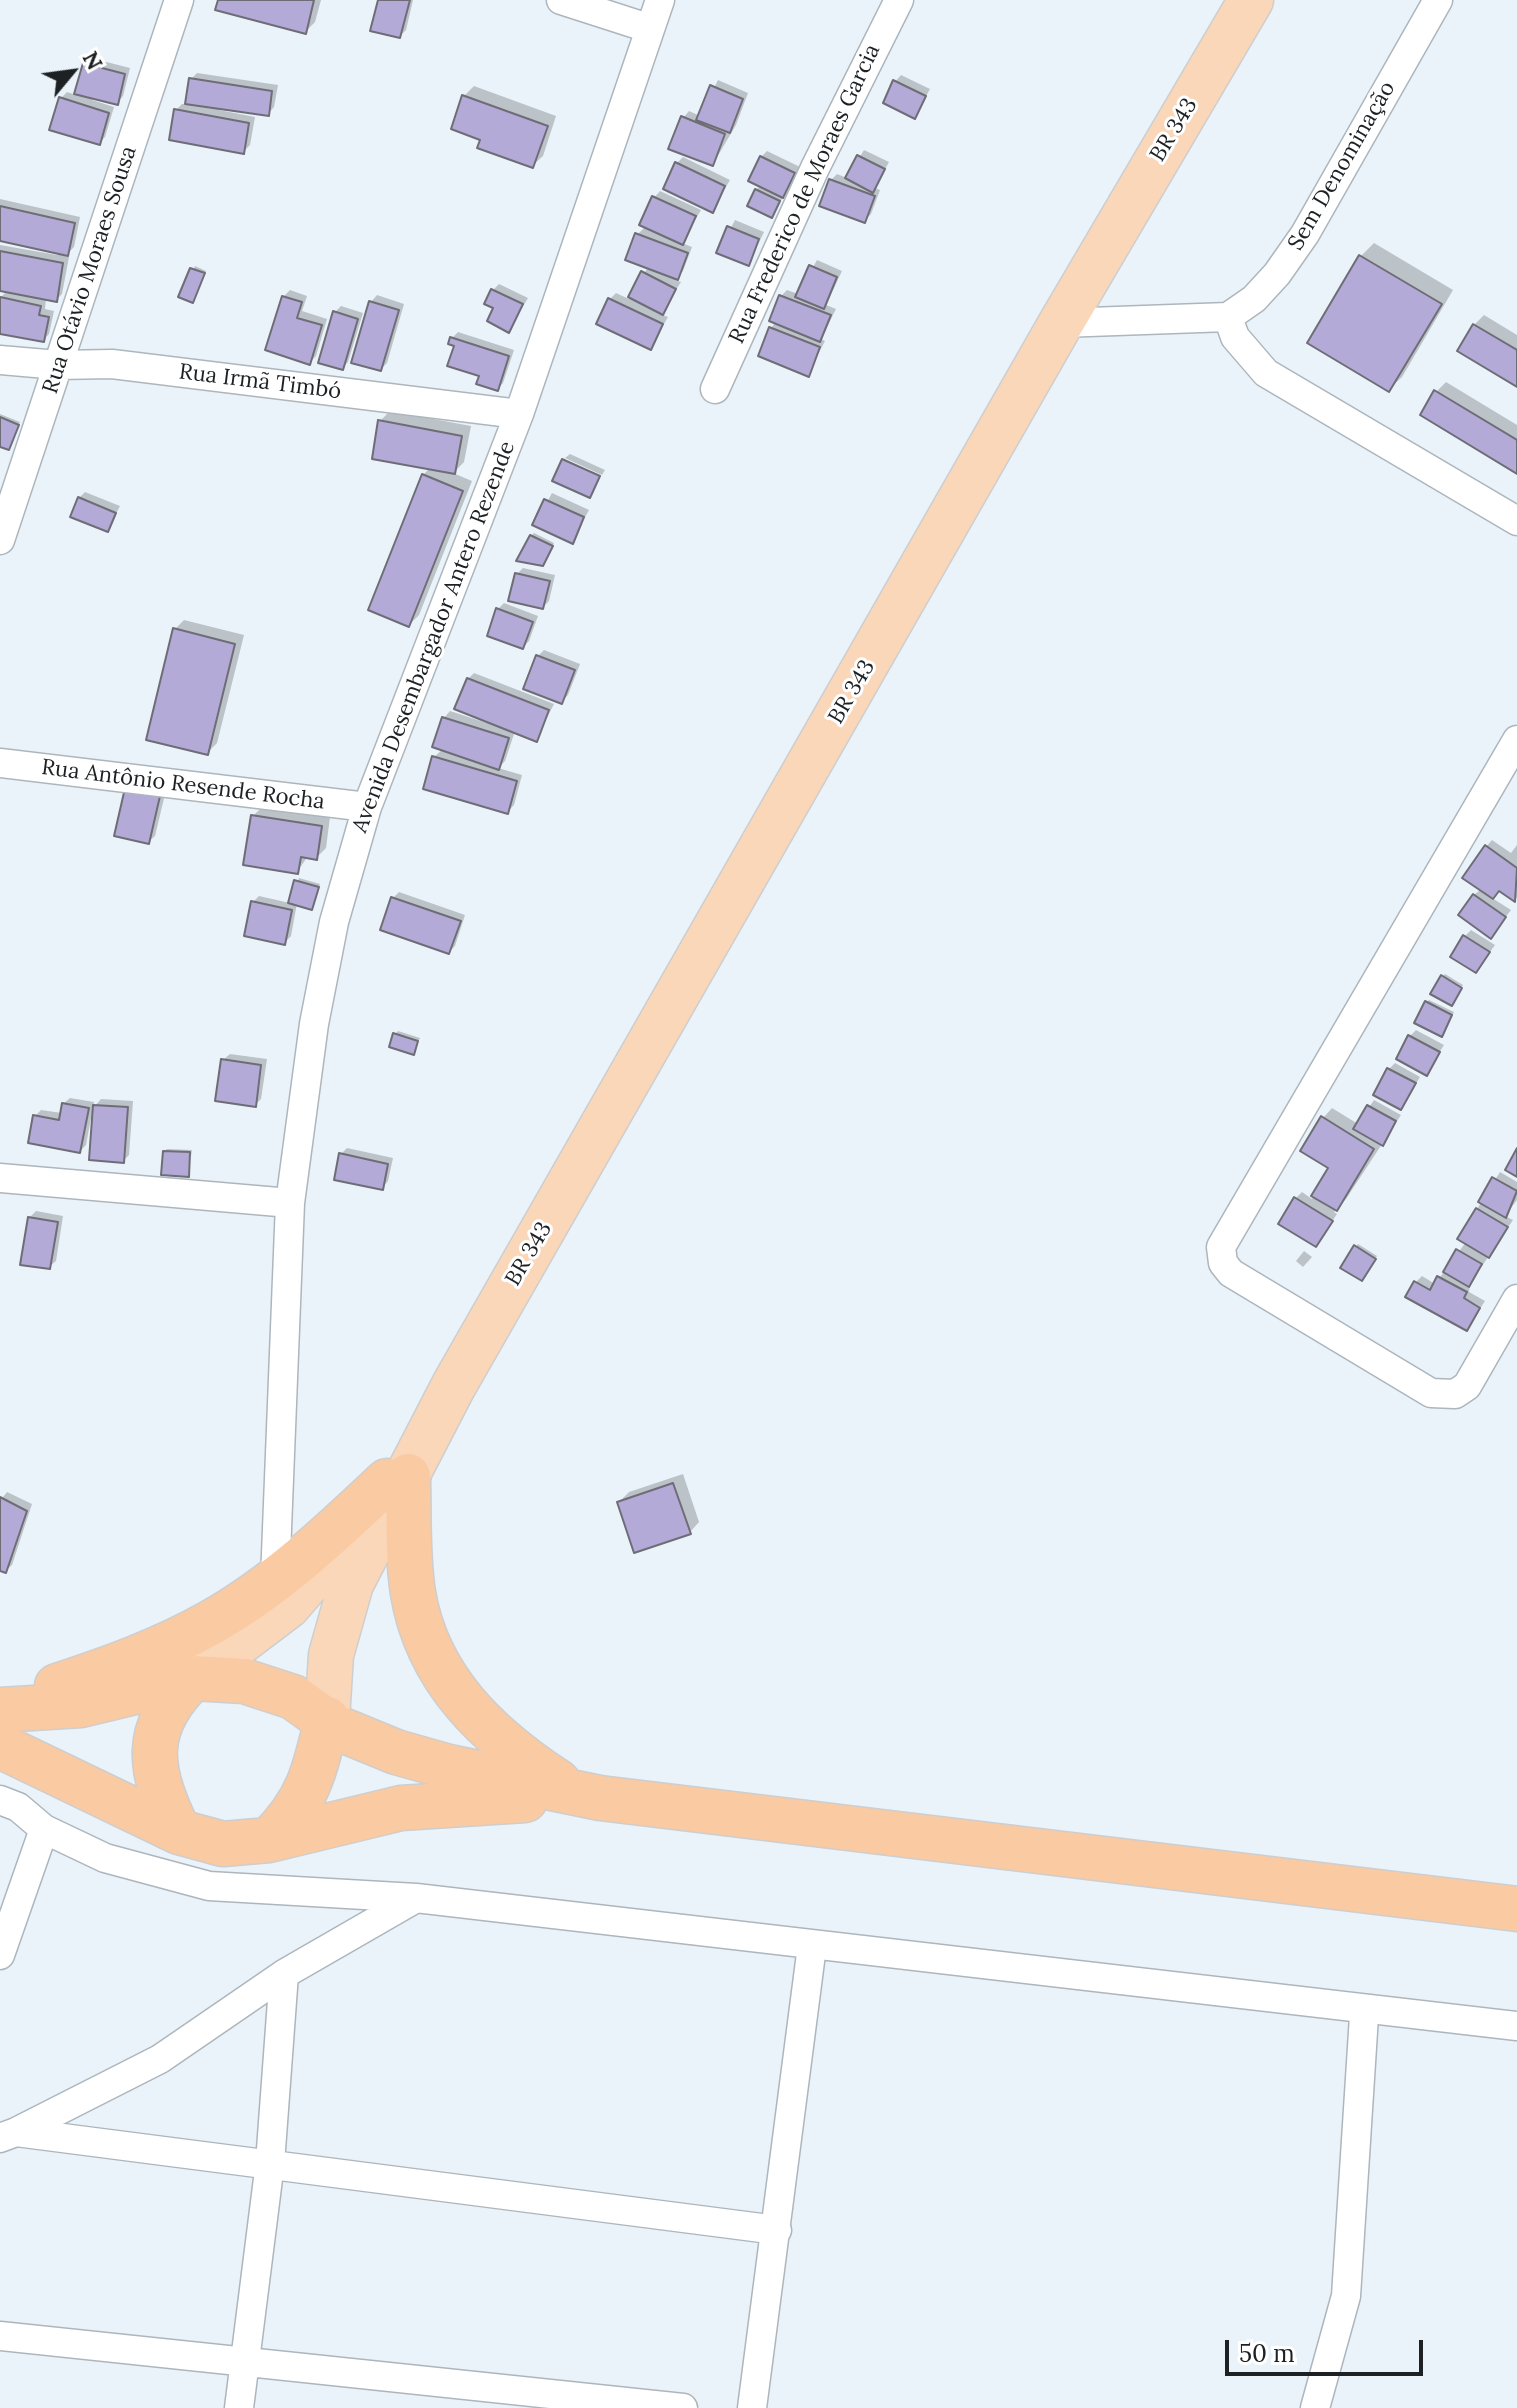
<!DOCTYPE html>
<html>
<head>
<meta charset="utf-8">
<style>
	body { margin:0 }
	#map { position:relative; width:1517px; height:2408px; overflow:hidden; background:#eaf3fa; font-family:Lora,serif }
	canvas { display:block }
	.north { position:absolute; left:32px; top:32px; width:80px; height:80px; -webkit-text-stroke:6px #fff; paint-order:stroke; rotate:61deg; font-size:22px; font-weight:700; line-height:32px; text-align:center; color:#1d2123 }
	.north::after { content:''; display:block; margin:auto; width:28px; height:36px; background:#1d2123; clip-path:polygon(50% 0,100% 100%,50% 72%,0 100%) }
	.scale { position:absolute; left:1225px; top:2340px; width:198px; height:36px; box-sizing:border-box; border:4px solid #1d2123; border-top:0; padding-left:10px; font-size:24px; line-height:28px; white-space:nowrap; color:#1d2123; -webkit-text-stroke:6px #fff; paint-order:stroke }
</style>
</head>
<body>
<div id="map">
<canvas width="1517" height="2408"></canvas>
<div class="north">N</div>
<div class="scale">50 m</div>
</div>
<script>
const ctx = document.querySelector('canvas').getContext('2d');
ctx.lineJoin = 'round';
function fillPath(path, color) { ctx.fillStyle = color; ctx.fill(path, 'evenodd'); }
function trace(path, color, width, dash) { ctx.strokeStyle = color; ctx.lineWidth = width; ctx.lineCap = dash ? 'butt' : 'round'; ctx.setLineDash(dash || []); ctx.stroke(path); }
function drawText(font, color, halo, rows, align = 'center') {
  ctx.font = font + ' Lora,serif'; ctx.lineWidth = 6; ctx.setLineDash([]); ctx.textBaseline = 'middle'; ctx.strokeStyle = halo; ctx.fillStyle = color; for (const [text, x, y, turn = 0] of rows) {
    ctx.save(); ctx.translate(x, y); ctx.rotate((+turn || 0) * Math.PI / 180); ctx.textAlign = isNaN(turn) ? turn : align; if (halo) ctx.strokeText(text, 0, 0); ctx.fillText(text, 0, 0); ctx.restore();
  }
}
const shadow = new Path2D(`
	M220,0H321L315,22L305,32Z
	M380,0H413L406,30L400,36Z
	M91,58L130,68L123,96L117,103L93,96L92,100L114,107L105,137L99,143L61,98L67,92L76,95L84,64Z
	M197,73L278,85L274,107L268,114L220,107L219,110L255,117L250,145L243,152L176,110L182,104H187L191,79Z
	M901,75L930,89L915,116L895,82Z
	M718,80L748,93L736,125L713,164L683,118L689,111L700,116Z
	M474,86L556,116L543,156L533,165L482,138L464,96Z
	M864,150L889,162L875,188L880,190L871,214L865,220L831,180L837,174L847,178Z
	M767,151L800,167L774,213L756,190L761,185V157Z
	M683,157L730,180L712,211L677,163Z
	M660,191L701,210L682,243L692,247L683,271L675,280L681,282L661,314L668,317L651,347L610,299L616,293L629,299L648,267L637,235L646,226L654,198Z
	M0,199L80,217L74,247L65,256L69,257L62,294L56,300L46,298L45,309L54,311L49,334L43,340L0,332V298L7,291L0,289V245L57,255L58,252L0,238Z
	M735,220L764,232L749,263L719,251Z
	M1374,243L1453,290L1402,377L1388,390L1309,342L1361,256Z
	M817,260L842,271L826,305L836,309L821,339L825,341L808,374L771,328L776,322L781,296L787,290L798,294Z
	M195,266L206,271L193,301L181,296Z
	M499,284L528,298L509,330L496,307L493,290Z
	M290,290L307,296L302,311L327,319L316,356L310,362L283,297Z
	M377,295L404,304L387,363L381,369L371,302Z
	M341,306L363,313L348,362L342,368L335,312Z
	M1484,315L1517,335V385L1474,325Z
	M458,332L514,350L503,383L497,389L452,338Z
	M1446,382L1517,425V472L1436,392Z
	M390,411L471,426L464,462L453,473L472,481L419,615L409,625L423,475L431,467L380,421Z
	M0,414L20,422L9,448L0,445Z
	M570,454L605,470L602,475L565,458Z
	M85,492L120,506L108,529L79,498Z
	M552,493L589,510L572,541L535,524Z
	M534,533L554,543L545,561L531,536Z
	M523,568L555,575L549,601L543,607L517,574Z
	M504,603L538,616L529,641L523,647L498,609Z
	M184,620L244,635L217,743L207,753L175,629Z
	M544,650L580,664L568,695L562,701L538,656Z
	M474,673L554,704L536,739L515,731L505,761L498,768L522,775L514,805L508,811L434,757L443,749L444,718L450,711L487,723L468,679Z
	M166,790L155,836L148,842L116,834Z
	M263,806L330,817L326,848L316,858L308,856L297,872L253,816Z
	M1492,840L1511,853L1517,845V898L1500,890L1492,898L1511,910L1491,936L1474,895L1481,889L1486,847Z
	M299,878L320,884L312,907L297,903L291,936L284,943L253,902L259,896L290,903Z
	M399,892L465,915L455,946L449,952L393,898Z
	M1471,930L1495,945L1476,971L1465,936Z
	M1445,974L1463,985L1454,1001L1442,977Z
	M1429,1000L1454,1012L1444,1032L1426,1003Z
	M1416,1030L1444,1045L1426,1073L1410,1036Z
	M398,1031L420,1038L413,1053L395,1034Z
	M230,1054L267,1059L261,1099L255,1105L223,1060Z
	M1395,1063L1420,1077L1401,1108L1389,1069Z
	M70,1098L94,1102L93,1108L101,1099L133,1101L129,1155L123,1161L94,1118H91L86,1145L80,1151L35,1116L41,1110L62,1113L63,1104Z
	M1374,1100L1401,1115L1346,1199L1334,1212L1337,1214L1316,1245L1296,1198L1302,1192L1312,1199L1331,1168L1323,1118L1332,1108L1358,1124Z
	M347,1148L393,1158L388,1181L382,1188L341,1154Z
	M167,1149L192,1150L188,1175L165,1151Z
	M1500,1172L1517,1182V1200L1505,1216L1513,1220L1470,1284L1469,1292L1485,1301L1467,1329L1416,1282L1422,1276L1435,1284L1466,1242L1477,1209Z
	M36,1211L63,1216L56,1261L49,1267L30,1217Z
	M1358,1244L1377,1256L1364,1276L1356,1247Z
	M1304,1251L1312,1257L1303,1267L1296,1261Z
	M683,1474L699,1522L690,1532L619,1502L629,1492Z
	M7,1492L32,1504L12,1565L5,1571L0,1569V1501Z`);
const building = new Path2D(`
	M218,0H314L306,34L215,10Z
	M378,0H410L400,38L370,31Z
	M83,63L125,74L118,105L74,94Z
	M189,78L272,91L269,116L185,104Z
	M893,80L926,96L915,119L883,103Z
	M710,85L743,99L730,133L696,120Z
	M462,95L548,126L533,168L477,148L480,140L451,129Z
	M59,97L109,113L100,145L49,130Z
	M174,109L249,123L244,154L169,140Z
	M681,116L725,134L713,166L668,149Z
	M857,155L885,169L873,193L845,178Z
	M760,156L795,173L783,198L748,181Z
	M675,162L725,186L713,213L663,189Z
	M829,179L875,196L865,223L819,206Z
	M755,189L780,201L772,218L747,206Z
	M652,196L696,216L683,245L639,225Z
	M0,206L75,223L68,256L0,241Z
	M727,226L759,239L749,266L716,253Z
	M635,233L688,253L678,280L625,260Z
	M0,251L63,263L57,302L0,291Z
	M1359,255L1442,304L1389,392L1307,343Z
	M809,265L837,277L824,309L795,297Z
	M190,268L205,273L193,303L178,297Z
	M641,271L676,289L663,315L628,297Z
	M491,289L523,304L509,333L487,321L493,308L484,304Z
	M779,295L831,315L820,342L769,321Z
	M282,296L302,302L297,318L322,325L310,365L265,350Z
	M0,297L41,306L39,315L49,317L44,342L0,334Z
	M608,298L663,324L651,350L596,324Z
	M369,301L399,310L381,371L351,363Z
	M333,311L358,319L343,370L318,363Z
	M1473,324L1517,350V387L1457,351Z
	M769,327L820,347L809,377L758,356Z
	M450,337L509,356L498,391L476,384L479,376L447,366L454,346L448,344Z
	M1434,390L1517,440V474L1420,415Z
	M0,417L19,425L9,450L0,447Z
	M378,420L462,436L455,474L372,459Z
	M562,459L600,476L590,498L552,481Z
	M422,474L463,491L409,627L368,610Z
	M78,497L116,513L108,532L70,517Z
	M544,499L584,517L573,544L532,525Z
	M530,535L553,546L543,566L516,561Z
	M515,573L550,581L543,609L508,601Z
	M496,608L533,622L523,649L487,636Z
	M173,628L235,644L208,755L146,740Z
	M536,655L575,670L562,704L523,689Z
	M467,678L549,710L537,742L454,709Z
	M442,717L509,738L499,770L432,747Z
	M432,756L517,781L508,814L423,789Z
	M125,788L160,796L149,844L114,836Z
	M251,815L322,826L317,860L301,857L298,874L243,865Z
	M1485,845L1517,868L1515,902L1499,891L1493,899L1462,878Z
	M294,880L319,887L312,910L288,903Z
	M1473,894L1506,917L1491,939L1458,915Z
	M391,897L461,921L449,954L380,930Z
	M251,901L292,910L285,945L244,936Z
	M1463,935L1490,952L1476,973L1450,957Z
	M1441,975L1462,988L1452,1006L1430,994Z
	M1425,1001L1452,1015L1442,1037L1414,1023Z
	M393,1033L418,1041L414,1055L389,1047Z
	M1408,1035L1440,1052L1427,1076L1396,1059Z
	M221,1059L261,1065L256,1107L215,1101Z
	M1387,1068L1416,1083L1401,1110L1373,1095Z
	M62,1103L89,1108L80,1153L28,1143L33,1115L59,1120Z
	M93,1105L128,1107L124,1163L89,1160Z
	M1367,1105L1396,1121L1383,1146L1353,1129Z
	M1321,1116L1374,1149L1337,1211L1311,1196L1328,1168L1300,1151Z
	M1517,1148V1177L1505,1170Z
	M163,1151L190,1152L189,1177L161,1175Z
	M339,1153L388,1164L383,1190L334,1180Z
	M1492,1177L1517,1191L1506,1218L1478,1202Z
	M1294,1197L1333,1221L1316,1247L1278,1224Z
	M1476,1208L1508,1227L1489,1258L1457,1239Z
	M28,1217L58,1222L50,1269L20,1265Z
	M1354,1245L1376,1259L1362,1281L1340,1268Z
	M1456,1249L1482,1264L1469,1287L1443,1272Z
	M1437,1276L1467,1292L1464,1298L1480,1308L1467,1331L1405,1297L1414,1281L1430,1290Z
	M673,1483L691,1534L634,1553L617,1502Z
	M0,1497L27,1511L6,1573L0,1571Z`);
const minor = new Path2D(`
	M561,0L648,28
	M1228,317L1235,337L1266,373L1517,521
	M1061,323L1228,317L1254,299L1277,274L1305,234L1438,0
	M0,360L58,365L112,364L519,414
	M715,389L815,168L899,0
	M0,540L179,0
	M1517,740L1221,1247L1223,1263L1231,1273L1431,1393L1455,1394L1467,1386L1517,1299
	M0,763L367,807
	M0,1178L290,1203
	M275,1579L290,1203L314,1024L334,922L367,807L519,414L660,0
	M0,1800L18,1807L44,1829L105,1858L209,1886L416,1898L1517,2026
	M0,1955L44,1829
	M16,2132L160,2059L284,1974
	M0,2138L16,2132L777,2230
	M0,2336L683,2408
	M239,2408L270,2163L284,1974L416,1898
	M752,2408L812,1946
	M1315,2408L1346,2296L1364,2016`);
const primary = new Path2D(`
	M193,1678L288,1606L358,1525
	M327,1719L331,1655L351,1584L454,1385L1061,323L1251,0`);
const trunk = new Path2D(`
	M408,1476C409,1514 407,1555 413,1593C427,1679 488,1736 558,1782
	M57,1686C109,1669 162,1650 210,1623C276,1586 332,1533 387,1481
	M0,1710L81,1705L193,1678L244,1681L293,1697L335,1727L396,1752L449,1767L600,1798L1517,1909
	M0,1746L179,1832L223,1844L269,1840L401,1808L525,1800
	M179,1832C148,1771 141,1728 193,1678
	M269,1840C308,1802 315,1771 327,1719`);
const streetNames = [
	["BR 343",1174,130,-59],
	["Sem Denominação",1342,166,-60],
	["Rua Frederico de Moraes Garcia",805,194,-65],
	["Rua Otávio Moraes Sousa",90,270,-72],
	["Rua Irmã Timbó",260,382,7],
	["Avenida Desembargador Antero Rezende",434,637,-69],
	["BR 343",852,692,-60],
	["Rua Antônio Resende Rocha",183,785,7],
	["BR 343",529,1254,-60]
];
fillPath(shadow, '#0003');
fillPath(building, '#b3aad8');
trace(building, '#6e6d76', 2);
trace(minor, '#adb6bd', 31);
trace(primary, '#cdcecf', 47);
trace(trunk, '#cdcecf', 47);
trace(minor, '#fff', 28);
trace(primary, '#fbd7b9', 44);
trace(trunk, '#facaa2', 44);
drawText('22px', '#1d2123', '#fff', streetNames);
</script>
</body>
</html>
